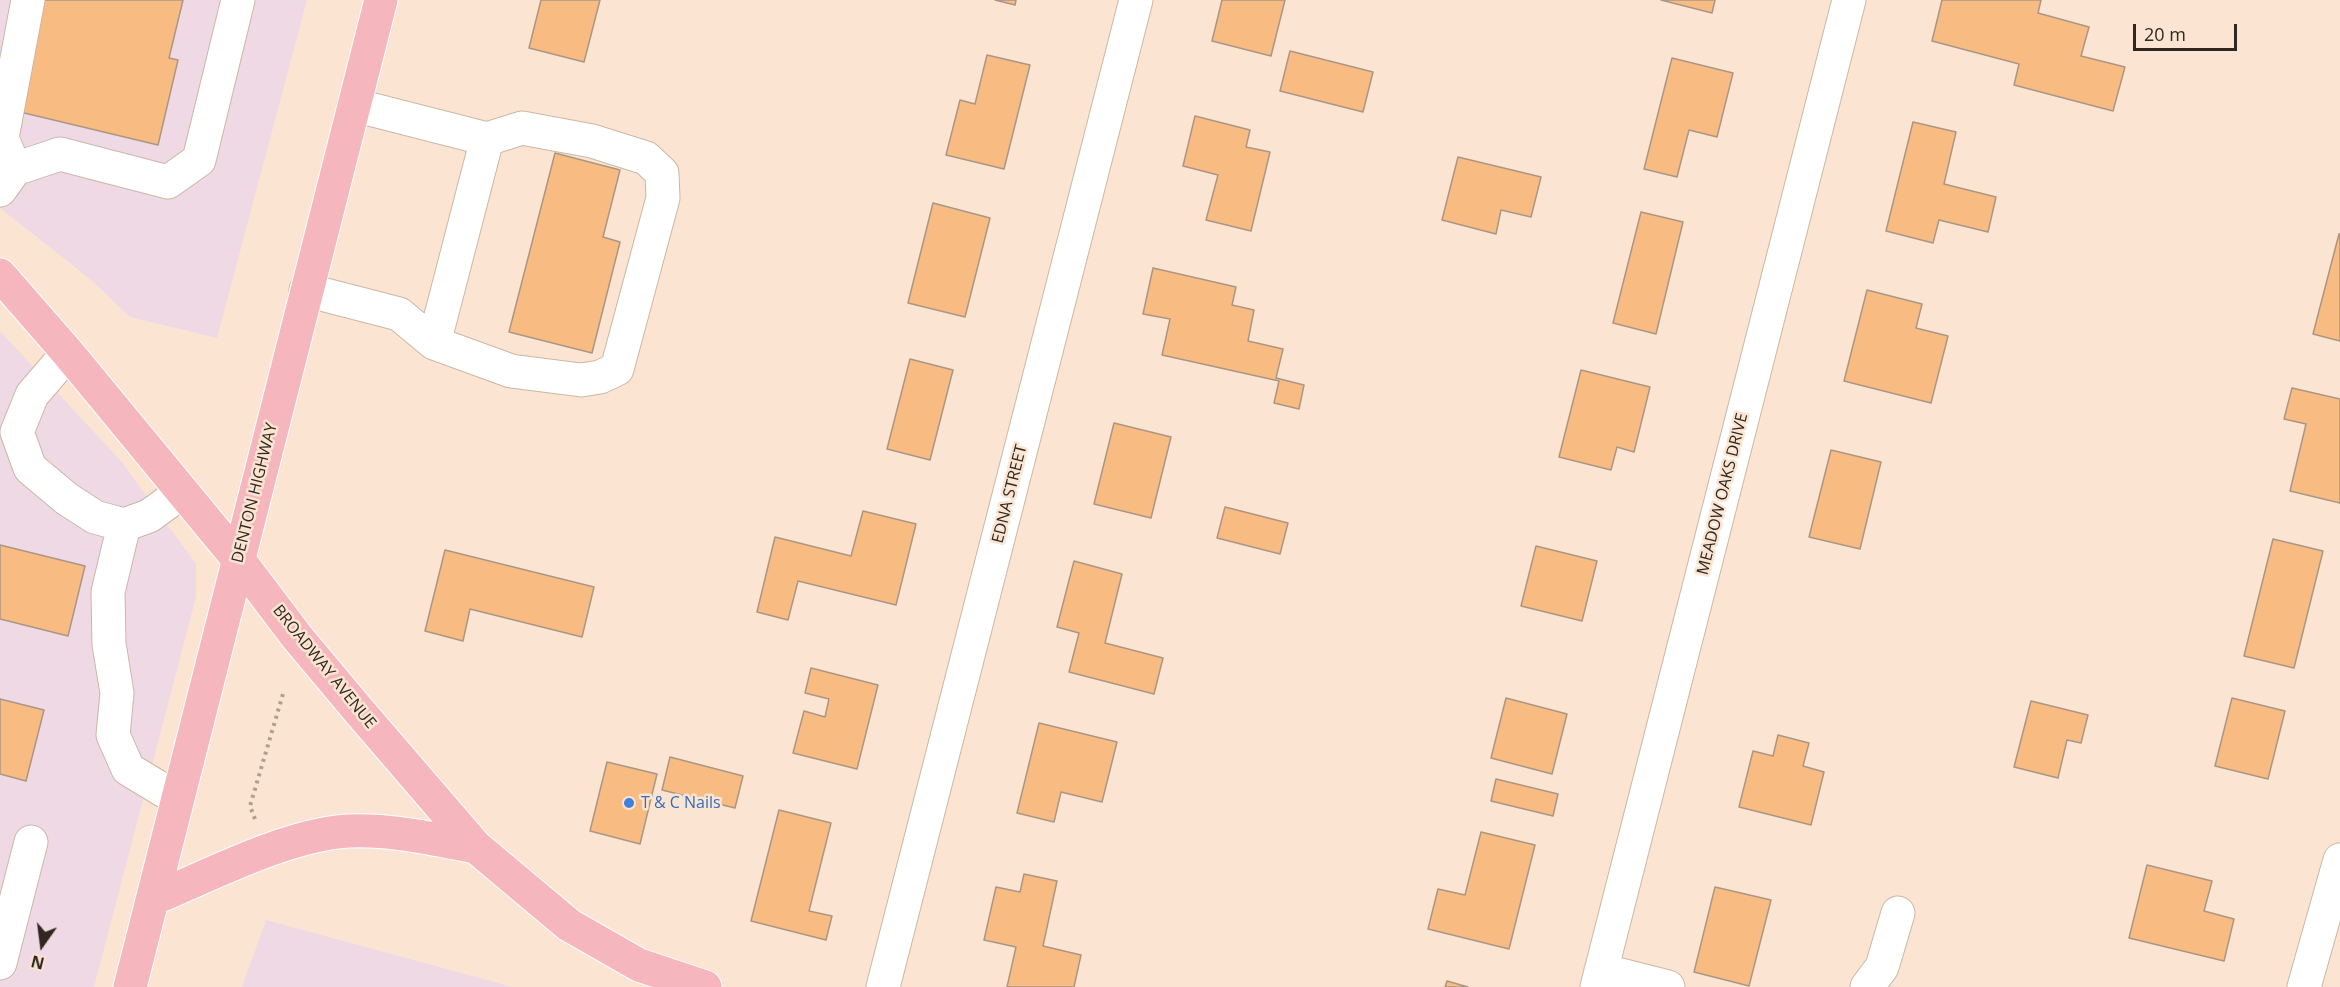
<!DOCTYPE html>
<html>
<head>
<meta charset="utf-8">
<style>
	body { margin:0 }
	#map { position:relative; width:2340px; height:987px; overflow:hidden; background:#fbe5d2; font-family:"Open Sans",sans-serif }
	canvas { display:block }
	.north { position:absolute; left:12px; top:915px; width:60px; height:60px; -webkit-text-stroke:4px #fbe5d2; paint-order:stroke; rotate:194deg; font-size:16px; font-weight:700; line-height:24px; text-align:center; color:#302820 }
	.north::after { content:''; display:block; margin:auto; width:21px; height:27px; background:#302820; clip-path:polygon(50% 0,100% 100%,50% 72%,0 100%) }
	.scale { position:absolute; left:2133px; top:24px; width:104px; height:27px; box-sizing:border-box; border:3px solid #302820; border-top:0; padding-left:8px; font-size:18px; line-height:21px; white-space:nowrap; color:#302820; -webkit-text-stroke:4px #fbe5d2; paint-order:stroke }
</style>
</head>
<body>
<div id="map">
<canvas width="2340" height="987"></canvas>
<div class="north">N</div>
<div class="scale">20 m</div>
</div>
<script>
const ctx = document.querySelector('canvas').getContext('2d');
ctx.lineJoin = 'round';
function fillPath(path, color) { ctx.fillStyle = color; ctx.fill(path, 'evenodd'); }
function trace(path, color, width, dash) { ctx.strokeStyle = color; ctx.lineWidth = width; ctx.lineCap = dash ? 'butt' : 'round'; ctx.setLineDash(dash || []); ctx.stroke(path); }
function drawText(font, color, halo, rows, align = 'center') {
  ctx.font = font + ' "Open Sans",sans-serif'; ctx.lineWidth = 5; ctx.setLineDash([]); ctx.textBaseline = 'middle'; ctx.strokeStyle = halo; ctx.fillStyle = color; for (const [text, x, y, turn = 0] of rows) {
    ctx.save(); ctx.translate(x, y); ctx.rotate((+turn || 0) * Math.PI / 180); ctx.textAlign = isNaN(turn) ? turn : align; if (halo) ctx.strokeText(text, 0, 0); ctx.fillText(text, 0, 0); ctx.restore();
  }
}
const commercial = new Path2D(`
	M0,0H307L217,338L130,317L90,279L0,208Z
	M0,331L121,461L196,564V597L94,987H0Z
	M266,920L513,987H242Z`);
const building = new Path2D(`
	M43,0H183L169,58L178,60L158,145L16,111Z
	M541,0H600L584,62L529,48Z
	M995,0H1016L1015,5Z
	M1222,0H1285L1271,56L1212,41Z
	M1661,0H1715L1712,13Z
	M1942,0H2041L2038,13L2089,27L2081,56L2125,67L2113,111L2014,85L2019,64L1932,41Z
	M1290,51L1373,72L1363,112L1280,91Z
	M987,55L1030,65L1004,169L946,155L960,100L975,104Z
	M1672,58L1733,73L1717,137L1689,130L1677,177L1644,169Z
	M1195,116L1250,130L1246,147L1270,152L1251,231L1206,220L1218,175L1183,166Z
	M1913,122L1956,132L1944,184L1996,197L1988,232L1939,220L1933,243L1886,231Z
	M555,153L620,170L603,237L620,242L592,353L509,332Z
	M1458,157L1541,177L1531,217L1501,210L1496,234L1442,220Z
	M933,203L990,218L965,317L908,303Z
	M1641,212L1683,222L1656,334L1613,323Z
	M2339,234H2340V341L2313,334Z
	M1153,268L1236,287L1232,305L1254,310L1248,341L1283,349L1276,378L1304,385L1299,409L1274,403L1279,381L1162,355L1170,319L1143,314Z
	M1867,290L1922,304L1916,328L1948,336L1931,403L1844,381Z
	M910,359L953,370L930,460L887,449Z
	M1581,370L1650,387L1634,452L1617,447L1611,470L1559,457Z
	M2292,388L2340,399V503L2290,491L2306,424L2284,419Z
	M1114,423L1171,437L1151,518L1094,504Z
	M1831,450L1881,462L1860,549L1809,537Z
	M1225,507L1288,523L1280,554L1217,538Z
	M863,511L916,524L896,605L798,581L788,620L757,612L775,537L851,556Z
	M2273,539L2323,551L2294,668L2244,656Z
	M0,545L85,566L68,636L0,619Z
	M1536,546L1597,561L1582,621L1521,606Z
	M445,550L594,587L582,637L470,609L463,641L425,631Z
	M1074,561L1122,574L1105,643L1163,658L1154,694L1069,672L1079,633L1057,627Z
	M811,668L878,685L857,769L793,753L804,711L825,717L829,699L805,693Z
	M1506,698L1567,714L1552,774L1491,758Z
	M2232,698L2285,711L2268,779L2215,766Z
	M0,699L44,710L26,781L0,774Z
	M2031,701L2088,715L2081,743L2067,740L2058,778L2014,767Z
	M1039,723L1117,742L1102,802L1061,792L1054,822L1017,813Z
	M1778,735L1809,743L1803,766L1824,772L1811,825L1739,807L1753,751L1773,756Z
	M670,757L743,776L735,808L662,790Z
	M607,762L657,774L640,844L590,831Z
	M1496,779L1558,794L1553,816L1491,801Z
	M779,810L831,823L809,911L832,916L826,940L751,921Z
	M1481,832L1535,845L1509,949L1428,929L1438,889L1465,895Z
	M2147,865L2212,881L2204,911L2234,919L2224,961L2129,938Z
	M1024,874L1057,881L1043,946L1081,955L1074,987H1007L1016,947L984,940L996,887L1020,892Z
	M1715,887L1771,900L1749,986L1694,972Z
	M1447,981L1468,987H1445Z`);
const path = new Path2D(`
	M255,819L250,806L283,694`);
const minor = new Path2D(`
	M15,169L60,154L168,182L199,160L238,0
	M0,190L15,169L2,138L28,0
	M306,290L399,314L434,343L511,371L581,380L600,377L617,369L663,198L662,173L646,158L592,141L522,128L487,139L354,105
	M434,343L487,139
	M68,353L32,395L17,432L30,468L67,499L95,517L124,525L149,516L182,492
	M124,525L108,592L109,644L117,693L113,735L128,769L176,798
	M0,963L31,842
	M1601,970L1668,987
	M883,987L1136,0
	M1597,987L1849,0
	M1867,987L1882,967L1898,913
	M2304,987L2340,860`);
const major = new Path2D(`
	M0,275L68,353L238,559L297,637L359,711L476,847L569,925L639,965L705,987
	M153,899C210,875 286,835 348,831C391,829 434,839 476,847
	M130,987L381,0`);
const markers = [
	[629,803,6,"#3f7fe0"]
];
const streetNames = [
	["DENTON HIGHWAY",255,493,-76],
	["EDNA STREET",1010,494,-76],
	["MEADOW OAKS DRIVE",1723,494,-76],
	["BROADWAY AVENUE",324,667,51]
];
const shopNames = [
	["T & C Nails",641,803]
];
fillPath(commercial, '#efd9e5');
fillPath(building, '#f8bc83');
trace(building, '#ab9684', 1.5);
trace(minor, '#ccb7a4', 35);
trace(major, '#fff', 35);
trace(path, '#b09f91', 4, [3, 4.5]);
trace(minor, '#fff', 33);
trace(major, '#f5b6be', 33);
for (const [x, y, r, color] of markers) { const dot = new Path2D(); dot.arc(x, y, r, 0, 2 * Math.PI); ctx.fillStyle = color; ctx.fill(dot); trace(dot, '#fbe5d2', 2); }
drawText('16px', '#302820', '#fbe5d2', streetNames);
drawText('16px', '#366cbe', '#fbe5d2', shopNames, 'left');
</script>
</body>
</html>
